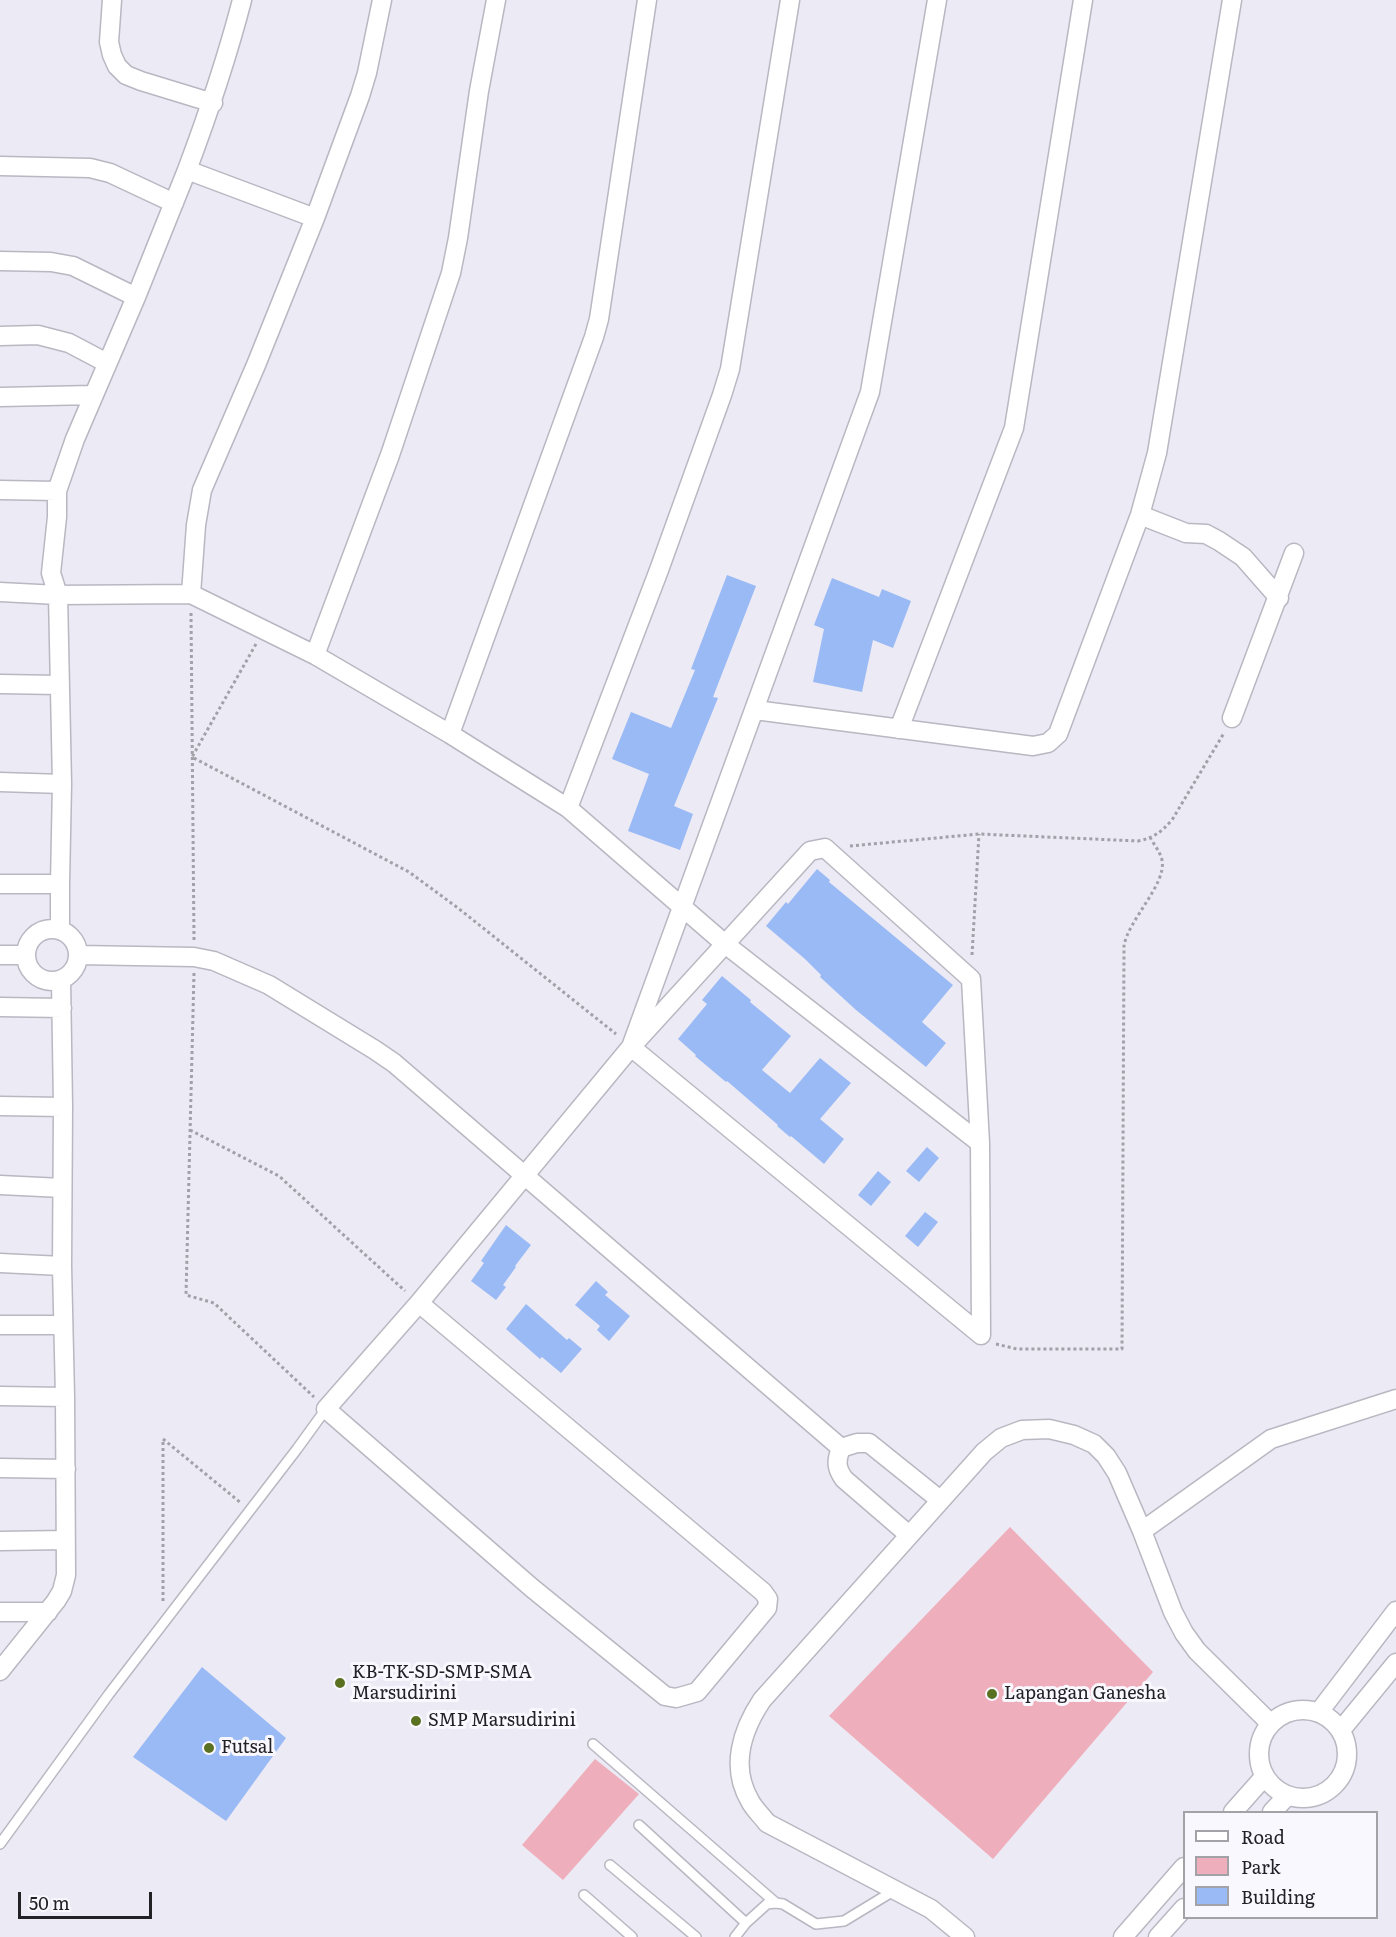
<!DOCTYPE html>
<html>
<head>
<meta charset="utf-8">
<style>
	body { margin:0 }
	#map { position:relative; width:1396px; height:1937px; overflow:hidden; background:#eceaf4; font-family:Literata,serif }
	canvas { display:block }
	.legend { position:absolute; left:1183px; top:1811px; width:195px; height:108px; box-sizing:border-box; background:#f9f8fe; border:2px solid #a3a2a7; margin:0; padding:8px 10px; list-style:none; font-size:18px; color:#222125 }
	.legend li { display:flex; align-items:center; gap:12px; height:30px }
	.legend b { width:30px; border:2px solid #a3a2a7 }
	.scale { position:absolute; left:18px; top:1892px; width:134px; height:27px; box-sizing:border-box; border:3px solid #222125; border-top:0; padding-left:8px; font-size:18px; line-height:21px; white-space:nowrap; color:#222125; -webkit-text-stroke:4px #f9f8fe; paint-order:stroke }
</style>
</head>
<body>
<div id="map">
<canvas width="1396" height="1937"></canvas>
<ul class="legend">
<li><b style="height:8px;background:#fff"></b>Road</li>
<li><b style="height:16px;background:#efaebb"></b>Park</li>
<li><b style="height:16px;background:#9abaf5"></b>Building</li>
</ul>
<div class="scale">50 m</div>
</div>
<script>
const ctx = document.querySelector('canvas').getContext('2d');
ctx.lineJoin = 'round';
function fillPath(path, color) { ctx.fillStyle = color; ctx.fill(path, 'evenodd'); }
function trace(path, color, width, dash) { ctx.strokeStyle = color; ctx.lineWidth = width; ctx.lineCap = dash ? 'butt' : 'round'; ctx.setLineDash(dash || []); ctx.stroke(path); }
function drawText(font, color, halo, rows, align = 'center') {
  ctx.font = font + ' Literata,serif'; ctx.lineWidth = 6; ctx.setLineDash([]); ctx.textBaseline = 'middle'; ctx.strokeStyle = halo; ctx.fillStyle = color; for (const [text, x, y, turn = 0] of rows) {
    ctx.save(); ctx.translate(x, y); ctx.rotate((+turn || 0) * Math.PI / 180); ctx.textAlign = isNaN(turn) ? turn : align; if (halo) ctx.strokeText(text, 0, 0); ctx.fillText(text, 0, 0); ctx.restore();
  }
}
const green = new Path2D(`
	M1010,1527L1153,1672L993,1859L829,1716Z
	M595,1759L639,1794L563,1880L522,1845Z`);
const building = new Path2D(`
	M727,575L756,586L713,697L718,698L674,806L693,814L680,850L628,831L649,774L612,759L631,712L671,728L695,670L691,669Z
	M832,578L879,597L882,589L911,601L893,648L873,640L862,692L813,682L824,629L814,625Z
	M817,869L830,880L829,882L953,985L922,1022L946,1043L926,1067L856,1010L820,977L821,975L805,959L766,926L786,902L788,904Z
	M722,976L751,1000L750,1002L791,1036L762,1070L790,1093L820,1058L851,1083L820,1119L844,1139L824,1164L791,1136L790,1137L777,1126L778,1125L727,1081L726,1082L695,1056L696,1055L678,1039L707,1004L702,1000Z
	M927,1147L939,1158L919,1182L906,1171Z
	M878,1171L891,1182L871,1206L858,1195Z
	M925,1212L938,1222L918,1247L905,1236Z
	M506,1225L531,1245L515,1266L516,1267L503,1285L506,1287L496,1300L471,1281L484,1263L481,1261Z
	M596,1281L608,1292L605,1295L630,1316L609,1341L597,1330L600,1326L575,1305Z
	M526,1304L567,1340L569,1338L582,1349L561,1373L542,1357L540,1359L506,1329Z
	M202,1667L286,1738L226,1821L133,1757Z`);
const path = new Path2D(`
	M191,613L194,940
	M256,644L192,757L409,872L458,908L616,1034
	M850,846L979,834L1138,841C1154,838 1161,832 1172,820L1224,733
	M972,955L979,834
	M194,973L186,1295L214,1303L314,1397
	M190,1130L279,1176L405,1291
	M996,1344L1017,1349H1122L1124,946C1128,920 1167,884 1162,860C1160,852 1155,846 1151,839
	M163,1601V1439L241,1503`);
const lane = new Path2D(`
	M593,1744L776,1903
	M639,1825L746,1923
	M0,1844L109,1694L297,1449L326,1409
	M610,1865L696,1937
	M584,1895L632,1937
	M735,1937L746,1923L767,1904L776,1903L783,1904L816,1924L844,1921L895,1890`);
const street = new Path2D(`
	M112,0L109,42L112,55L117,66L126,75L141,81L213,103
	M242,0C227,58 208,114 187,170L315,218
	M937,0L870,392L631,1047L981,1335
	M0,166L90,168L110,173L174,203
	M0,261L51,262L73,266L136,297
	M0,336L38,335L69,343L107,363
	M0,397L93,395
	M0,490L57,491
	M1140,515L1186,533L1206,534L1219,541L1243,557L1279,598
	M0,592L58,595L191,594L315,655L450,734L568,808L725,944L980,1143
	M191,594L196,525L202,490L256,365L315,218L360,96L367,73L382,0
	M315,655L390,455L451,273L458,238L479,91L496,0
	M0,684L59,685
	M755,710L1033,746L1048,743L1058,734L1140,515L1157,453L1232,0
	M1232,718L1294,553
	M899,729L1014,428L1083,0
	M450,734L594,337L599,319L647,0
	M0,782L62,784
	M568,808L659,570L722,395L730,369L790,0
	M0,884H60L62,784L58,595L51,573L57,517V491L75,439L136,297L187,170
	M60,884V930
	M26 955a26 26 0 1 1 52 0a26 26 0 1 1-52 0Z
	M0,955H26
	M78,955L194,957L214,961L269,985L375,1050L394,1063L841,1448
	M0,1007L62,1008
	M0,1106L63,1107
	M0,1185L62,1188
	M0,1263L62,1266
	M419,1303L763,1592L768,1599L767,1608L697,1692L676,1698L665,1696L532,1588L326,1409L419,1303L631,1047L810,851L825,848L971,979L980,1143L981,1335
	M0,1325H62
	M0,1396L65,1397
	M841,1448L857,1443H869L940,1500
	M841,1448C836,1461 836,1468 844,1479L909,1535
	M0,1468L66,1469
	M1142,1531L1271,1439L1396,1399
	M0,1541L65,1540
	M0,1612H48
	M0,1671L56,1601L62,1591L66,1575L65,1397L62,1266L63,1107L61,980
	M1259 1754a44 44 0 1 1 88 0a44 44 0 1 1-88 0Z
	M1319,1712L1396,1611
	M1341,1730L1396,1663
	M1233,1812L1264,1777
	M1272,1812L1287,1796
	M965,1937L931,1909L767,1823C762,1816 754,1809 750,1801C730,1767 742,1730 762,1700L984,1452L1001,1438L1022,1430L1049,1429L1074,1435L1094,1444L1106,1456L1117,1473L1142,1531L1173,1612L1184,1633L1197,1651L1270,1723
	M1123,1937L1184,1867
	M1158,1937L1184,1908`);
const markers = [
	[340,1683,6,"#5a7122"],
	[992,1694,6,"#5a7122"],
	[416,1721,6,"#5a7122"],
	[209,1748,6,"#5a7122"]
];
const poiNames = [
	["KB-TK-SD-SMP-SMA",352,1673],
	["Marsudirini",352,1694],
	["Lapangan Ganesha",1004,1694],
	["SMP Marsudirini",428,1721],
	["Futsal",221,1748]
];
fillPath(green, '#efaebb');
fillPath(building, '#9abaf5');
trace(lane, '#b9b7c1', 12);
trace(street, '#b9b7c1', 21);
trace(path, '#a2a0a8', 3, [3, 3]);
trace(lane, '#fff', 9);
trace(street, '#fff', 18);
for (const [x, y, r, color] of markers) { const dot = new Path2D(); dot.arc(x, y, r, 0, 2 * Math.PI); ctx.fillStyle = color; ctx.fill(dot); trace(dot, '#f9f8fe', 2); }
drawText('18px', '#222125', '#f9f8fe', poiNames, 'left');
</script>
</body>
</html>
